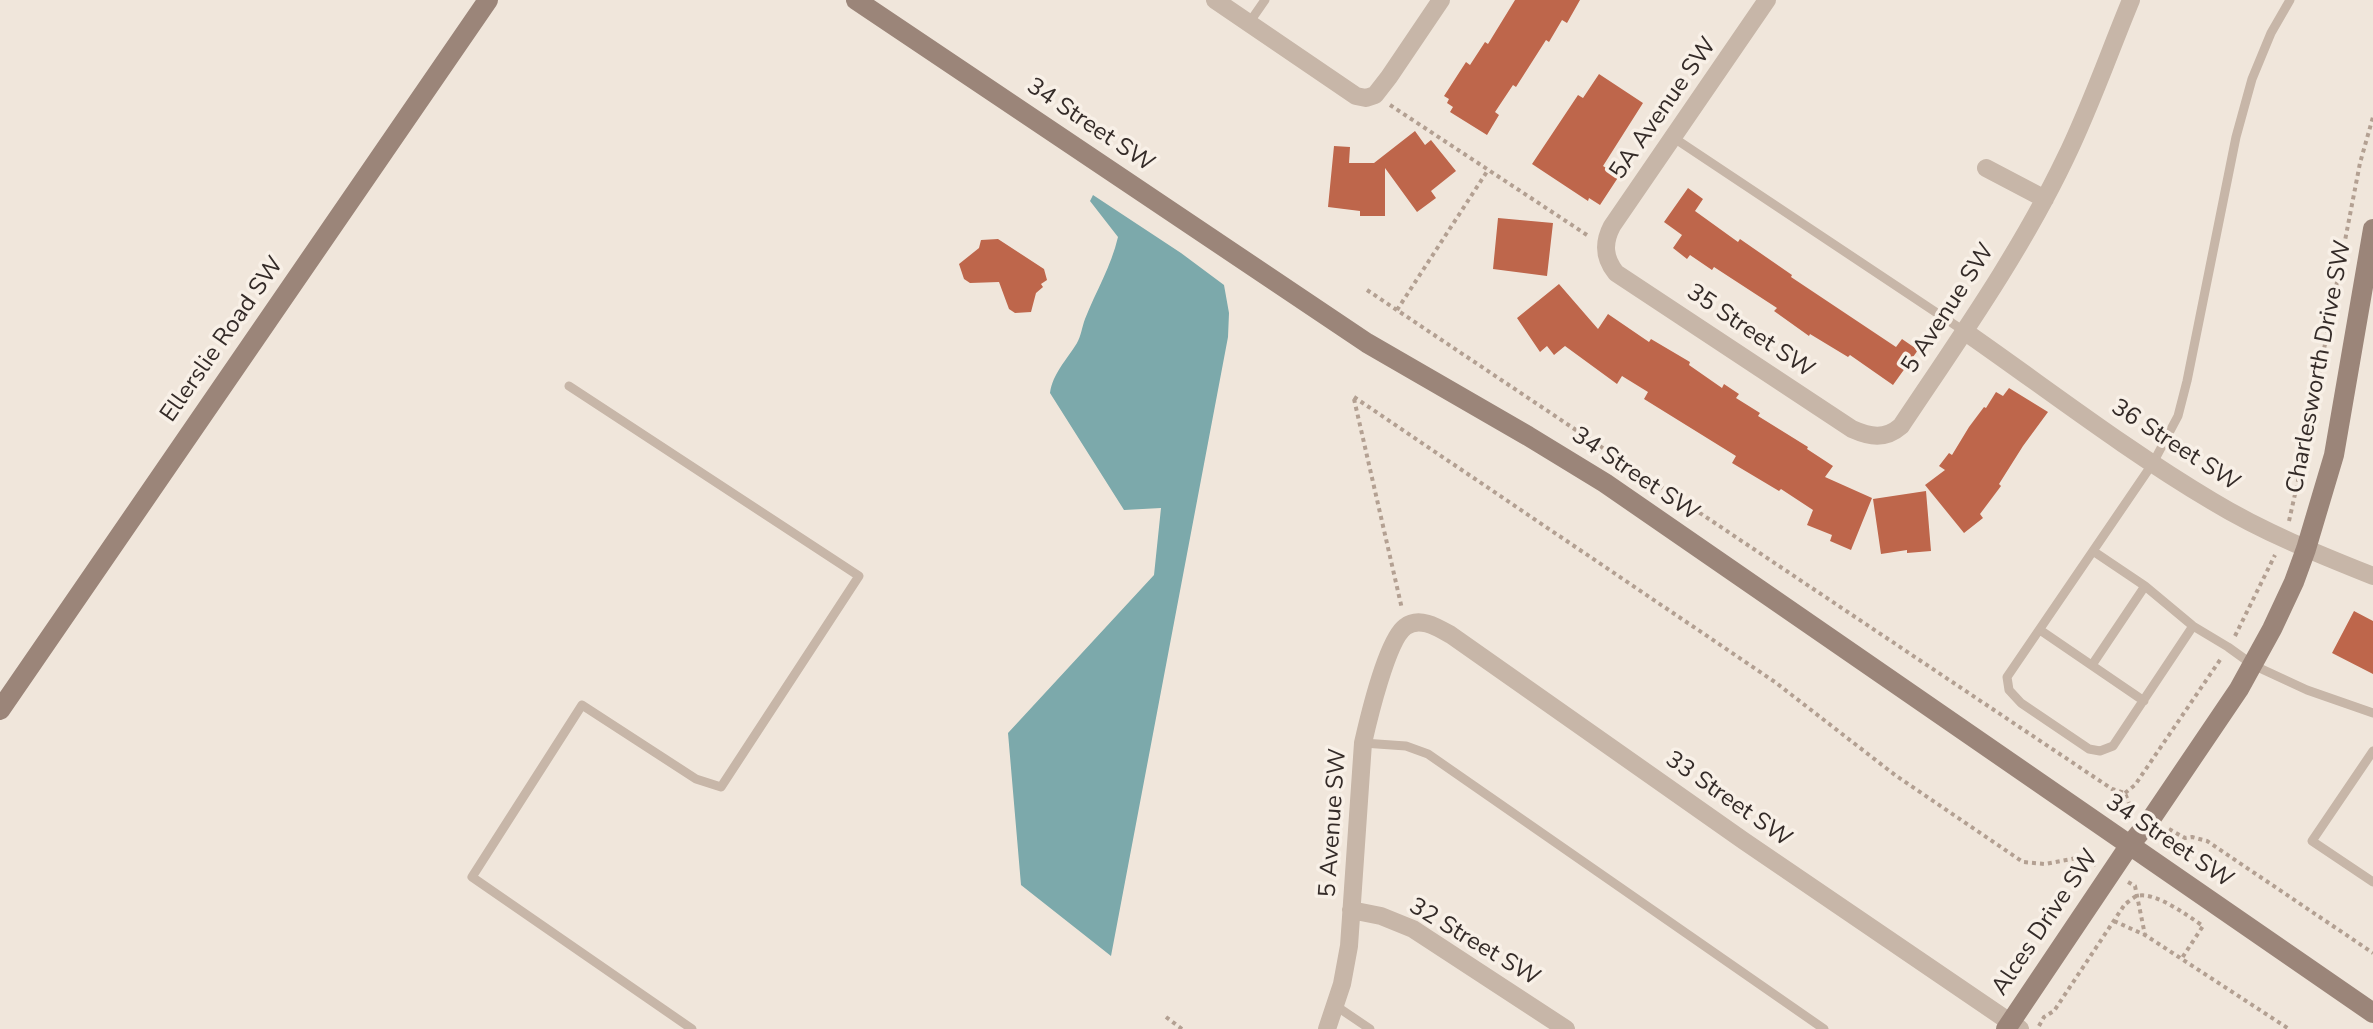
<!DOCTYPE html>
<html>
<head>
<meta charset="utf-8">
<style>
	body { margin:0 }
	canvas { display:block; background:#f0e6db }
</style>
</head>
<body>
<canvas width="2373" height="1029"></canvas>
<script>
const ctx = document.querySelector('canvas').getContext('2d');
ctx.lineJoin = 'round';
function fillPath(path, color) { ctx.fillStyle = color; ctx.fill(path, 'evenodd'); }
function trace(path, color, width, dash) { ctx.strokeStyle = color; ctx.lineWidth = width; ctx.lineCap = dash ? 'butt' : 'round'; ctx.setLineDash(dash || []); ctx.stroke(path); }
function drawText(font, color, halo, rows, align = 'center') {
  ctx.font = font + ' "Nunito Sans",sans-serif'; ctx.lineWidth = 7; ctx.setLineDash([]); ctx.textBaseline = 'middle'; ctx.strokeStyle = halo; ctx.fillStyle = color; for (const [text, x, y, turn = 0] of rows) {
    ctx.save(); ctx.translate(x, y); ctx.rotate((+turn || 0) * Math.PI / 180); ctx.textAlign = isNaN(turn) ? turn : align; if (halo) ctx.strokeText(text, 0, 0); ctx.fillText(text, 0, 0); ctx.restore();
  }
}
const water = new Path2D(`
	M1093,195L1181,253L1224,285L1229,313L1228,337L1111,956L1021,885L1008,733L1154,575L1161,508L1124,510L1050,393C1053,373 1066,361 1077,343C1081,336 1082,327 1085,319C1096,291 1111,267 1118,237L1090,201Z`);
const building = new Path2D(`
	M1515,0H1580L1567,23L1562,20L1549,42L1546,40L1516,87L1513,85L1495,112L1499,115L1487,135L1450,112L1453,107L1447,103L1449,99L1444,96L1466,62L1470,65L1485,42L1488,44Z
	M1599,74L1643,103L1603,166L1619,176L1600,205L1589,198L1588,201L1532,164L1578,95L1583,98Z
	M1415,131L1425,145L1431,140L1456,171L1431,191L1436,198L1417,212L1385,168V216H1360V211L1328,207L1334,146L1350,147L1349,163H1374Z
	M1688,188L1703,199L1695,211L1738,242L1740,239L1792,275L1791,277L1896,347L1902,339L1918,350L1893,385L1850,355L1848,357L1810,334L1809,336L1774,311L1777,308L1714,267L1712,270L1690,255L1687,259L1673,248L1682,235L1664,222Z
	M1498,218L1553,223L1547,276L1493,269Z
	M998,239L1044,269L1047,280L1041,284L1043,287L1036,293L1031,312L1015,313L1009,309L999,282L970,283L964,279L959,264L979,248L981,240Z
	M1559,284L1598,329L1608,314L1649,342L1651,339L1690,362L1689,365L1722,388L1724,384L1739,394L1736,398L1760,413L1758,416L1808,447L1807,449L1833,466L1825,477L1872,498L1851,550L1830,541L1832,535L1807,525L1813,510L1781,489L1779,491L1732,463L1736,456L1644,399L1648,392L1622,376L1617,384L1565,346L1554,355L1547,346L1540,352L1517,318Z
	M2009,388L2048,412L2023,446L1999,484L2001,486L1980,514L1983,518L1964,533L1925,485L1945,470L1939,466L1949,453L1952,455L1969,427L1984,407L1986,408L1996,392L2003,396Z
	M1926,491L1931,551L1907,553V550L1881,554L1873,499Z
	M2354,611L2373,621V674L2332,653Z`);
const path = new Path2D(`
	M1390,105L1590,237
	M1367,290L2112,789L2125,793L2130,806L2134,808
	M1397,310L1488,170
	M1354,397L1775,682L1895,775L2023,862L2045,864L2082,857L2096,865
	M1354,399L1402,609
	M2289,521L2302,463L2360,163L2373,117
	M2235,636L2275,555
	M2125,793L2135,785L2222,657
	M2169,829L2185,838L2192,837L2207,841L2373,953
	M2128,882L2135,886L2145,935L2289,1029
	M2114,921L2145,935
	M1166,1017L1182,1029
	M2039,1026L2044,1017L2054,1011L2125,904C2127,903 2135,896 2137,896C2155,891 2188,916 2203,926L2182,958`);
const lane = new Path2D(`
	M1249,23L1265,0
	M1674,138L1964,331
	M569,386L859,576L721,787L696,779L582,705L472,877L692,1029
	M2093,551L2145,586L2193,626L2228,647L2253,665L2307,690L2373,713
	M2193,626L2113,746L2100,751L2089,749L2021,703L2009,690L2007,677L2153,463L2178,416L2187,381L2236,137L2252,79L2271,33L2290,0
	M2040,630L2144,701
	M2092,665L2145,586
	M1363,743L1406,746L1428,754L1824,1029
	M2373,751L2312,841L2373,882
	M1336,1006L1370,1029`);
const street = new Path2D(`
	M1215,0L1356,96L1366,98L1375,95L1389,77L1441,0
	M1767,0L1612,226C1603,243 1604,258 1616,273L1852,429C1870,437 1885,440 1901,426C1959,339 2020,253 2065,159C2090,108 2109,53 2131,0
	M1986,168L2045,199
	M1964,331C2046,388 2126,450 2212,501C2263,532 2318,554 2373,576
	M1351,910L1381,916L1413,929L1566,1029
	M1327,1029L1342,984L1349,946L1363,743C1368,721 1387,640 1405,627C1419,616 1437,627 1451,635L1744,841L2020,1029`);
const secondary = new Path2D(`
	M856,0L1367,343L1528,436L1605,483L2373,1013
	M0,710L488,0
	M2006,1029L2129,846L2151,819L2239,689L2272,629L2294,582L2306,549L2334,455L2373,229`);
const streetNames = [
	["5A Avenue SW",1664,109,-55],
	["34 Street SW",1090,126,34],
	["5 Avenue SW",1949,309,-57],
	["35 Street SW",1750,332,34],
	["Ellerslie Road SW",223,340,-55],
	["Charlesworth Drive SW",2320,367,-79],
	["36 Street SW",2175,446,33],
	["34 Street SW",1635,475,34],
	["33 Street SW",1728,800,35],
	["5 Avenue SW",1334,823,-86],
	["34 Street SW",2169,842,34],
	["Alces Drive SW",2046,923,-56],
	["32 Street SW",1474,943,31]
];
fillPath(water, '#7ca9ab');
fillPath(building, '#be664b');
trace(path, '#b3a092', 4, [4, 4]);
trace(lane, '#c7b6a8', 9);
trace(street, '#c7b6a8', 18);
trace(secondary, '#9b8579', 20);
drawText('24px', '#342b28', '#f8f0e7', streetNames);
</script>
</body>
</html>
